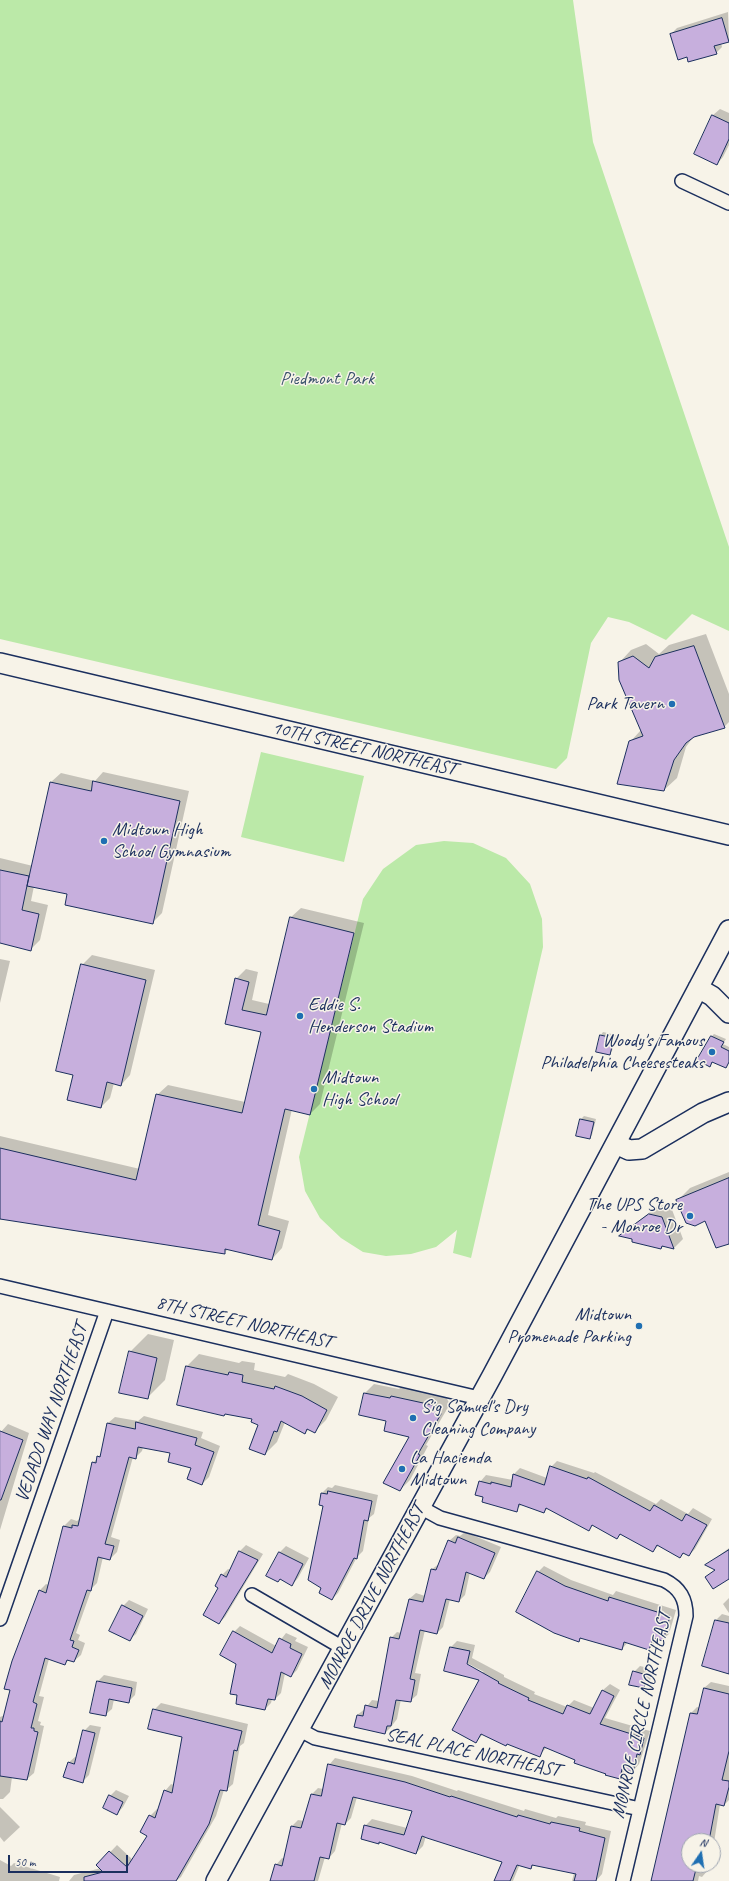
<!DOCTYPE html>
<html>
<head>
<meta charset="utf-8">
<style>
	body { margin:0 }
	#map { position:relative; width:729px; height:1881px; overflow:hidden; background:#f7f3e8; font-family:Caveat,sans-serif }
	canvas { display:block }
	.north { position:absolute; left:681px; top:1833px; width:40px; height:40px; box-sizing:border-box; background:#f7f3e8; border:1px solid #9fa5b1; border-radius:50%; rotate:13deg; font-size:11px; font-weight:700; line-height:16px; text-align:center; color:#1b2f5e }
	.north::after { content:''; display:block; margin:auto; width:14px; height:18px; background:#1f6fb2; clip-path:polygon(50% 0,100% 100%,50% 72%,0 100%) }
	.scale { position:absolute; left:8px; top:1855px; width:120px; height:18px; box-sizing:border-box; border:2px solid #1b2f5e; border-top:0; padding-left:5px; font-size:12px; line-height:14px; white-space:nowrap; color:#1b2f5e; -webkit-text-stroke:3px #f7f3e8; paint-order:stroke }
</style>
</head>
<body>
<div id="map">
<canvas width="729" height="1881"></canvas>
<div class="north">N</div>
<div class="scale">50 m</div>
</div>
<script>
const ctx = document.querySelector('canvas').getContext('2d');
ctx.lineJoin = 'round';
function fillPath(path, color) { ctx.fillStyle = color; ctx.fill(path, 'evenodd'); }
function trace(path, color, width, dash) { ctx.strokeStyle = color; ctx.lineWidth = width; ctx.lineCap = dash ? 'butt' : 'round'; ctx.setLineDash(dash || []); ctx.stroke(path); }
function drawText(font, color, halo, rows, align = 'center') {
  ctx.font = font + ' Caveat,sans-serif'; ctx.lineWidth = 3; ctx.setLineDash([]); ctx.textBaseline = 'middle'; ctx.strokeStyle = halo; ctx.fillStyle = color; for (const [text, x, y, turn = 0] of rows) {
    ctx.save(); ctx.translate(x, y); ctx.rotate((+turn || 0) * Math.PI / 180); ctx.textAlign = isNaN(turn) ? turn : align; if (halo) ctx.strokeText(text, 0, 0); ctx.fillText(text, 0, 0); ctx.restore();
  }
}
const green = new Path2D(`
	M0,0H573L593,142L729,547V631L692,614L666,640L629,622L608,617L591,643L567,758L556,769L0,639Z
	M261,752L364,776L344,862L241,837Z
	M444,841L473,843L506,858L530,884L542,919L543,947L471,1258L453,1253L457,1230L436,1247L411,1254L386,1256L363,1252L341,1238L320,1218L305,1191L299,1157L363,899L383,869L416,845Z`);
const shadow = new Path2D(`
	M728,12L729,41L721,43L722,47L716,53L688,56L671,34L677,28Z
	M720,109L729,113V145L723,157L717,164L695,153L713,115Z
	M706,634L729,694V722L724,727L694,736L686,747L677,778L664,790L630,742L641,730L619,663L631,650L646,644L659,654L669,645Z
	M103,772L189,791L162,913L152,923L69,894L34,886L31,901L48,905L40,940L30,950L0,942V858L33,866L51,782L61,773L95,781Z
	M301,908L364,923L320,1104L310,1114L292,1109L268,1215L289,1221L282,1248L272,1259L229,1248L224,1253L0,1218V1136L140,1169L157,1095L168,1085L245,1102L263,1031L226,1023L236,979L246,969L258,972L252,1000L269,1004L290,918Z
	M92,955L155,970L130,1075L121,1085L114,1083L110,1098L101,1107L74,1074L82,965Z
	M0,959L10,961L0,1003Z
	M603,1032L616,1035L612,1051L609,1054L597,1051L601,1035Z
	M714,1034L726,1039L723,1044L729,1047V1063L725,1067L713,1062L710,1066L711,1037Z
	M584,1116L596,1119L592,1135L590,1138L577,1135L581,1119Z
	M729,1172V1243L705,1220L678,1200L690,1188Z
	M659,1205L671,1207L683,1239L674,1248L664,1246L661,1248L621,1235Z
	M148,1334L174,1340L165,1380L147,1398L130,1352Z
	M199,1354L239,1363L242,1361L255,1363L254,1370L285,1377L288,1374L314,1384L338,1397L326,1420L314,1432L309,1429L305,1433L285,1422L277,1442L265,1454L260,1425L253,1419L226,1413L224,1415L187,1366Z
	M374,1384L399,1389L401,1387L446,1397L450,1404L426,1445L428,1446L410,1480L400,1490L411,1436L387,1421L360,1414L365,1393Z
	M144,1416L203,1432L201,1438L220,1446L209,1477L202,1484L192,1467L172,1452L143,1447L142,1451L135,1458L133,1457L111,1537L120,1540L117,1552L110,1559L103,1557L97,1583L92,1588L76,1633L80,1635L78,1640L85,1643L81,1655L74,1661L69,1660L64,1664L49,1659L39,1696L44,1697L38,1721L41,1722L40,1725L44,1726L34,1773L27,1779L12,1777L10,1792L3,1799H0V1717L5,1715L39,1591L46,1584L49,1585L64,1526L71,1519L77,1521L80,1518L93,1463L102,1453L108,1423L115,1417L138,1421Z
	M8,1424L29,1433L0,1530V1433Z
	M557,1461L594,1473L595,1472L656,1504L661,1499L688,1514L693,1508L712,1519L695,1549L689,1555L685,1552L680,1557L659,1545L653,1551L621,1534L617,1538L593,1525L588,1529L548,1508L544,1512L522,1504L516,1510L484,1496L480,1482L486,1475L513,1480L514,1474L520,1468L547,1478L551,1467Z
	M335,1485L378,1495L374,1514L369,1518L363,1551L357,1557L338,1593L332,1599L323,1587L324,1505L320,1504L322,1493L328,1487L332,1488Z
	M465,1532L501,1547L490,1572L484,1578L470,1572L465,1595L459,1601L450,1599L443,1627L437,1633L425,1630L415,1673L421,1674L417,1695L410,1701L401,1699L397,1719L391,1727L385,1733L355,1727L357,1715L365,1709L372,1700L379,1701L391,1638L397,1632L401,1633L409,1599L416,1593L425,1596L432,1569L439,1564L449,1541L456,1535L460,1536Z
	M246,1545L263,1554L225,1617L219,1623V1587L222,1575L228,1569L230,1570L240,1551Z
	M286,1546L309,1558L298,1578L292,1585L280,1579L268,1575L280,1552Z
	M729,1548V1577L706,1578L716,1569L707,1565Z
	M544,1566L571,1580L613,1595L616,1591L676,1610L669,1634L662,1640L657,1638L655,1643L649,1649L628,1642L622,1649L582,1637L579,1640L538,1572Z
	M729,1598V1613L723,1604Z
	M129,1600L148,1609L136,1634L129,1640L123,1606Z
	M722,1614L729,1616V1672L703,1665L716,1620Z
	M240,1626L276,1646L286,1633L297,1638L295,1641L308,1647L297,1670L291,1676L285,1673L281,1693L275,1699H272L271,1703L265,1709L239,1694L234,1632Z
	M457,1641L475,1645L472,1658L504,1675V1677L535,1692L534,1694L567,1707L574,1700L594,1708L603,1690L610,1684L620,1690L605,1718L650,1731L639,1764L633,1771L626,1769L620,1778L576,1762L577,1760L546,1748L539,1756L508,1743L506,1745L483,1734L476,1742L453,1729L480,1679L445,1671L451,1647ZM463,1661L484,1672H480L462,1662Z
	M640,1666L653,1669L650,1681L644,1687L634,1672Z
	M104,1675L137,1682L135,1695L128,1702L114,1699L112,1709L105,1715L98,1681Z
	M711,1682L729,1686V1800L724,1805L720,1804L713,1849V1841H689V1865H709L708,1870L702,1877L699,1876L698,1881H652L691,1713L697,1707L700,1708L704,1688Z
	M161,1703L248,1724L244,1743L240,1746L233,1784L226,1790H224L216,1816L181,1877L176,1881H69L74,1875L101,1868L98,1865L117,1845L133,1860L148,1835L141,1832L150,1816L157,1809L159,1810L165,1791L171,1784L174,1785L183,1737L154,1710Z
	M90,1725L101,1727L89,1775L83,1781L68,1763L75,1757H77L84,1731Z
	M335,1758L412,1776L457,1791L458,1790L524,1811L525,1809L556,1818L558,1816L586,1822L585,1825L611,1831L602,1874L596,1881H572L574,1873L534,1864L531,1868L520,1864L513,1881H495L503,1862L426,1836L423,1846L416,1853L380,1841L379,1843L365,1826L372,1819L407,1828L413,1810L357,1797L351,1818L345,1824L342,1823L335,1851L329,1858L325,1857L318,1881H271L276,1865L282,1858L285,1859L292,1826L298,1820L304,1821L312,1794L318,1788L323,1789L329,1765Z
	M116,1790L129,1796L123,1807L117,1814L110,1796Z
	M0,1807L20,1827L4,1842L0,1837Z
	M0,1860L11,1866L14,1863L60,1877L59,1881H0Z`);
const building = new Path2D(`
	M722,18L729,42L714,46L717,54L688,62L687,57L678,60L670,34Z
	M712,115L729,123V139L717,165L694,154Z
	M694,646L725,728L694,737L686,743L674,760L664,791L617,784L629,741L643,736L619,680L618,662L633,656L649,668L655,657Z
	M93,781L180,801L153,924L65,905L67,894L27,886L50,782L91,791Z
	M0,870L29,876L22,910L39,914L31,951L0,943Z
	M290,917L354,933L310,1115L285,1109L258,1225L280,1231L272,1260L225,1249V1254L0,1219V1148L136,1180L156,1094L242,1113L261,1032L225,1024L235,978L249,982L242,1010L266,1015Z
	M81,964L146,980L121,1086L107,1082L101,1108L67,1100L73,1075L56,1071Z
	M600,1035L614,1038L610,1055L596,1052Z
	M711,1036L724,1042L721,1047L729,1051V1062L726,1068L712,1062L710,1067L697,1060Z
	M580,1119L594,1122L590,1139L576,1136Z
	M729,1178V1244L716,1248L705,1221L695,1226L686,1223L676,1200Z
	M649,1214L662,1217L674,1249L662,1246L661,1249L632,1242V1239L619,1236Z
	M129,1351L157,1358L148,1399L119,1393Z
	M186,1366L228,1375L229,1372L243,1375L242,1382L274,1389L275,1386L302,1396L327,1410L315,1433L307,1429L305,1434L281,1421L277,1432L274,1431L265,1455L249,1449L258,1425L251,1422L252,1419L225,1414L224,1416L177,1405Z
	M364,1393L390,1398L391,1396L437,1406L441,1414L418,1454L420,1455L400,1491L383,1483L409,1437L384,1431L386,1421L359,1415Z
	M136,1422L197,1438L195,1445L214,1452L202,1485L187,1479L191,1468L168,1462L170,1453L138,1447L136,1459L129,1457L105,1544L114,1546L110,1560L98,1557L91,1591L87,1590L70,1640L74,1641L72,1647L79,1650L74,1662L67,1660L65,1665L45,1658L33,1702L37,1704L31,1728H34V1731L38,1732L27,1780L0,1776V1721L2,1722L10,1690L4,1689L12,1661L39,1590L46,1593L63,1526L72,1528V1525L78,1526L92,1462L96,1463L97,1456L100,1457L107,1423L135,1429Z
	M0,1431L23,1440L1,1500H0Z
	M550,1466L587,1479L588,1477L650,1511L654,1505L682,1521L686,1514L707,1525L689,1556L683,1553L680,1558L657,1545L653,1552L620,1534L617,1539L592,1525L589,1531L546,1508L544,1513L519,1504L517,1512L482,1502L483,1497L475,1495L479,1481L491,1484V1482L511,1487L513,1474L544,1485Z
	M328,1491L372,1501L368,1521L364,1520L357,1559L354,1558L332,1600L319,1593L321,1588L308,1580L323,1506L319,1505L321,1493L327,1494Z
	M458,1537L495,1553L484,1579L466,1572L459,1602L446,1599L437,1634L420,1630L410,1679L415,1680L411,1702L396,1700L391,1726H387L385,1734L354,1727L357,1715L363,1716L365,1705L377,1708L390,1637L399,1639L409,1599L423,1602L431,1569L436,1570L448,1540L455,1543Z
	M729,1550V1579L713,1589L705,1577L715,1570L705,1565Z
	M239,1551L258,1560L219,1624L203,1615L218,1588L215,1586L221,1574L226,1577Z
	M279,1552L303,1564L292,1586L280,1579L278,1582L266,1576Z
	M537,1571L565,1586L608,1601L609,1597L670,1616L663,1641L653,1638L649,1650L624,1642L622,1650L580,1638L579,1642L554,1633L516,1612Z
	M122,1605L143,1616L130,1641L109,1631Z
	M715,1620L729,1623V1674L702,1666Z
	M233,1631L272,1653L279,1638L291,1644L290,1648L302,1654L291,1677L281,1672L275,1700L268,1699L265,1710L236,1704L237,1695L230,1694L236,1664L220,1655Z
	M450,1647L470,1651L467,1664L499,1682L498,1683L529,1698L528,1700L563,1714L567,1705L590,1714L602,1690L614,1696L600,1724L644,1738L640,1755L637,1754L633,1772L622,1769L620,1779L605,1775L606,1774L574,1763L575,1760L544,1747L540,1757L507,1744L506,1746L481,1734L476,1743L452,1730L479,1680L444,1671Z
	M633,1671L647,1675L644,1688L629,1685Z
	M97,1681L132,1688L129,1703L109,1699L106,1716L90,1713Z
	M704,1688L729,1694V1751L722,1780L729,1781V1787L724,1806L716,1804L709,1841H689V1865H697L693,1881H651L690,1713L697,1714Z
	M153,1709L242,1731L237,1751L234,1750L227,1791L220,1790L209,1824L176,1881H84V1877L103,1872L96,1865L109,1851L127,1867L147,1836L140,1832L149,1815L155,1818L164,1790L172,1793L182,1737L148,1729Z
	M83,1730L95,1733L83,1783L63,1777L68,1762L74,1764Z
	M328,1764L405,1782L450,1797L451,1796L517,1817L518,1815L550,1824L551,1822L580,1828L579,1831L605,1838L596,1881H574L576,1874L532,1865L531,1869L517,1865L510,1881H494L502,1862L427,1838L422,1836L416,1854L379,1842V1844L361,1839L364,1825L404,1835L412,1811L353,1797L345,1825L337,1823L329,1859L320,1857L314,1881H270L275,1864L282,1866L291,1826L301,1828L311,1794L321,1796Z
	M109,1795L123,1802L117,1815L103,1808Z`);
const street = new Path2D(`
	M682,181L729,203
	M0,1286L479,1398
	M420,1507L440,1518L664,1580C680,1588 686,1599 686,1616L623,1881
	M252,1595L343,1648
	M0,1619L107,1311
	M300,1730L315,1738L640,1809`);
const secondary = new Path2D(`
	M0,663L729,835
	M698,988L712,996L729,1013
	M616,1144L629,1150L642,1149L703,1113L729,1102
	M216,1881L493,1374L729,930`);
const markers = [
	[672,704,4,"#1f6fb2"],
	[104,841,4,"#1f6fb2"],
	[300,1016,4,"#1f6fb2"],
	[712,1052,4,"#1f6fb2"],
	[314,1089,4,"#1f6fb2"],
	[690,1216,4,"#1f6fb2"],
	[639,1326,4,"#1f6fb2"],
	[413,1418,4,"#1f6fb2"],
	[402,1469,4,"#1f6fb2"]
];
const parkNames = [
	["Piedmont Park",327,379]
];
const poiNames = [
	["Park Tavern",664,704,"right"],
	["Midtown High",112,830],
	["School Gymnasium",112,852],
	["Eddie S.",308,1005],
	["Henderson Stadium",308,1027],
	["Woody's Famous",704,1041,"right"],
	["Philadelphia Cheesesteaks",704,1063,"right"],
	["Midtown",322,1078],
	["High School",322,1100],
	["The UPS Store",682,1205,"right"],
	["- Monroe Dr",682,1227,"right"],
	["Midtown",631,1315,"right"],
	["Promenade Parking",631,1337,"right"],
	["Sig Samuel's Dry",421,1407],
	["Cleaning Company",421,1429],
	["La Hacienda",410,1458],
	["Midtown",410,1480]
];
const streetNames = [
	["10TH STREET NORTHEAST",364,749,13],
	["8TH STREET NORTHEAST",244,1323,13],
	["VEDADO WAY NORTHEAST",52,1413,-71],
	["MONROE DRIVE NORTHEAST",372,1597,-62],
	["MONROE CIRCLE NORTHEAST",642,1715,-77],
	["SEAL PLACE NORTHEAST",473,1753,12]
];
fillPath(green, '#bbe9a8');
fillPath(shadow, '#0003');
fillPath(building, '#c7afdd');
trace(building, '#1b2f5e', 1);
trace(street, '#1b2f5e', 16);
trace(secondary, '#1b2f5e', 22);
trace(street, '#f7f3e8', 13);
trace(secondary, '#f7f3e8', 19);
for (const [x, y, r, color] of markers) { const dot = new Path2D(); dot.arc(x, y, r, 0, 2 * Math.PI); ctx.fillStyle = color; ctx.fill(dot); trace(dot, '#f7f3e8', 1.5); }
drawText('19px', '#3b546d', '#f7f3e8', parkNames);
drawText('19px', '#1b2f5e', '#f7f3e8', poiNames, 'left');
drawText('19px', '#1b2f5e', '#f7f3e8', streetNames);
</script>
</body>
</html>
